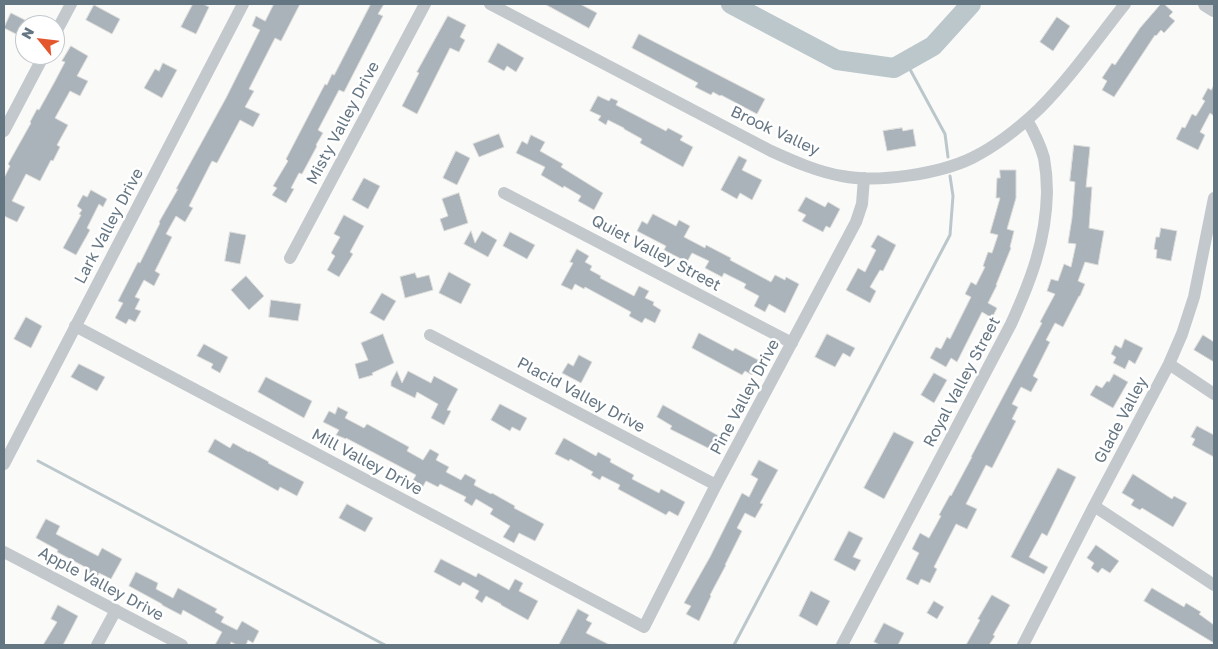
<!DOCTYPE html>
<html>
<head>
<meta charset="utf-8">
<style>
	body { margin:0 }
	#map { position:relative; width:1218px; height:649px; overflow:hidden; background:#fafaf8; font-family:"Golos Text",sans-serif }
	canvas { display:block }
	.frame { position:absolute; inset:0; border:5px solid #657683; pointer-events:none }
	.north { position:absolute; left:15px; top:15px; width:50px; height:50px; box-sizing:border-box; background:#fff; border:1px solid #c1c8cd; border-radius:50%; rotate:299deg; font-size:14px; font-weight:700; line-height:20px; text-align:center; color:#657683 }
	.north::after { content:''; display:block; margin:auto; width:18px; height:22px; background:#e4572e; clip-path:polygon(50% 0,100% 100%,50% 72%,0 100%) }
</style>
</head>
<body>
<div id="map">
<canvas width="1218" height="649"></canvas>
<div class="frame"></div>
<div class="north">N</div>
</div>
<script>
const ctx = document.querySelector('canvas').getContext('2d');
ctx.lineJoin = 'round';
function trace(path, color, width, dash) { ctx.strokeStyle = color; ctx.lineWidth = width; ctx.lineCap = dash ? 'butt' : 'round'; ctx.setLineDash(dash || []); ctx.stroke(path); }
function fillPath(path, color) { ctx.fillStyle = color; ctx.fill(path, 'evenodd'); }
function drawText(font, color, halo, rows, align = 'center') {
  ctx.font = font + ' "Golos Text",sans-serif'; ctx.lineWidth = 5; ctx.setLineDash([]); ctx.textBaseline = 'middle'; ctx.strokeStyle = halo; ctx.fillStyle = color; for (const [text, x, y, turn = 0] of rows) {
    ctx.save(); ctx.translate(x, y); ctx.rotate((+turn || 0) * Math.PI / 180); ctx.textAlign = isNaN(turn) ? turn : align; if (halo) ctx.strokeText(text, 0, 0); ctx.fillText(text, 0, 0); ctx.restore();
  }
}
const stream = new Path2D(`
	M906,62L945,134L948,157
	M38,461L385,645
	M734,645L950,235L953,196L950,176`);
const river = new Path2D(`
	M731,4L837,60L894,68L933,46L971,4`);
const building = new Path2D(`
	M193,4H203L209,7L196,34L181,27Z
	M274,4H300L281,41L275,38L249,89L254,91L245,107L260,114L253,127L240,120L217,163L212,161L189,206L193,208L185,222L176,216L166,234L172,237L155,271L160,274L154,286L144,280L135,297L140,299L135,309L141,311L135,322L129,319L126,324L115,318L123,303L118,301L138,262L140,263L160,223L159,222L178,189H176L226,98L260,30L252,26L256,16L265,21Z
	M371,4H384L378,14L383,16L344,92L339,90L318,130L323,133L316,145L317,146L302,174L299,173L291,188L294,189L286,203L272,195L277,188L273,186L288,161L286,159L325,84L327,85L332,74L334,75Z
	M545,4H580L597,13L589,28Z
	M1161,4H1164L1173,12L1169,16L1175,21L1164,33L1161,30L1156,36L1155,35L1114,97L1102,90L1107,81L1102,78L1112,63L1115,65L1140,28Z
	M94,5L120,19L112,34L86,20Z
	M11,13L25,20V32L22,37L4,28Z
	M448,16L466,25L460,37L465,40L459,52L450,48L417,114L402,106L419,73L417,72Z
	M1057,17L1070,26L1053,51L1040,42Z
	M639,34L765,99L757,114L721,95L720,96L713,92L711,95L695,87L698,83L632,48Z
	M498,43L524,58L516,72L507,66L504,71L488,62Z
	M71,46L88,56L77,76L88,81L80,96L70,91L55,118L68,125L57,145L60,147L53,161L51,160L40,181L26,174L12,201L25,207L17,222L4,216V178L10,166L8,164L31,123L30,122L37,109L39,110L54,83L65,62L62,61Z
	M163,63L177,70L162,98L144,88L155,69L159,71Z
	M1214,85V116L1210,113L1200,132L1205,135L1198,150L1176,139L1182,127L1185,128L1192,114L1196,116L1205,101L1202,99L1208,88L1211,90Z
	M598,96L609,101L611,98L618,101L616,105L666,131L668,128L683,136L680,140L693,147L683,167L640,143L642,139L624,129V128L608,120L606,125L598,120L601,116L590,111Z
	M902,128L903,131L913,129L916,146L887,151L883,131Z
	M499,134L504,147L479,157L473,144Z
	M531,135L545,142L540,151L563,164L561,167L603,193L594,210L578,201L581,196L564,186L563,188L541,175L545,167L516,153L522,141L527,144Z
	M1074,145L1090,147L1086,187H1092L1089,228L1104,231L1098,265L1085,262L1078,281L1085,284L1080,296H1079L1063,327L1055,323L1046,340L1050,342L1033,376L1038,379L1031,392L1021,387L1012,404L1018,407L1012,419L1016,421L992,468L986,465L966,504L977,509L967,529L956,524L934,567L937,569L930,583L921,579L918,585L906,579L919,553L912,549L920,533L929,538L941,516L939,515L950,495L951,496L972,457H971L1042,323L1040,322L1055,294L1047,291L1051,279L1058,281L1064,264L1071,267L1076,244L1068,243L1072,218L1075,182L1070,181Z
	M456,151L470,158L457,185L443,178Z
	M739,156L747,160L742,170L762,180L752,200L740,193L737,199L721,190Z
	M1000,170H1016V198L1007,229L1014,231L1010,247L1011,248L996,285H997L988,303L997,308L992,318L982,312L957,362L951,358L946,367L930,358L936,347L941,349L947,337L950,339L971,297L965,294L971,282L976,285L985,267L983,266L988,252L992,253L998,235L990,233L1000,198H996L997,178H1000Z
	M364,178L380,186L368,209L352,200Z
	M91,190L107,199L103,207L99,204L87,228L90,230L76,255L63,248L81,215L79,214L82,210L77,206L83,195L87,197Z
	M459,193L468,223L444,231L440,219L448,216L442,199Z
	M806,197L825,207L828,202L840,209L830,228L826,226L823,232L802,221L806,215L798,211Z
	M653,214L676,226L679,220L690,226L684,237L705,248L706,245L731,258L730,260L771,282L775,275L785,280L786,277L799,284L785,313L769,304L765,312L754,306L759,296L744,288L746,284L724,273L722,277L705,268L709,261L692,253L687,262L664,250L666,246L637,231L642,221L647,224Z
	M344,215L364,226L350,252L353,254L339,277L327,270L335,256L331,253L340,237L334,234Z
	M1161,228L1177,231L1171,261L1156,258L1157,250L1154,249L1156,237H1159Z
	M471,231L475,243L482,231L497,240L488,257L464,244Z
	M230,232L246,235L240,264L225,261Z
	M510,232L535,245L527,259L503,246Z
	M878,235L896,245L883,271L880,270L870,287L876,291L870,303L846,290L858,268L865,272L876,250L871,247Z
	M577,249L589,256L585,262L592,266L590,270L601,276L600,278L634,296L639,286L649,291L645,298L654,302L653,305L661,310L655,323L645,318L642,323L629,316L631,312L585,287L584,289L575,284L572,290L561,285L573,263L570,262Z
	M449,272L471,284L461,304L439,293Z
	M415,273L417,278L429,275L433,290L405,298L400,277Z
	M246,276L264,296L249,310L231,290Z
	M382,293L396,301L384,321L370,313Z
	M271,300L301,304L298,321L269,317Z
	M26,317L42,326L31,348L14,339Z
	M699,333L733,351L735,348L760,361L752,375L745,371L742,375L692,348Z
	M383,334L394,363L372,373L373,375L359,379L355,364L368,360L361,343Z
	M827,334L855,348L850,357L843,353L835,367L815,357Z
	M1203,335L1214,342V362L1194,350Z
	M1125,339L1143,348L1135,364L1129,360L1125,369L1113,363L1116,357L1111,354L1115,345L1121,348Z
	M204,344L228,357L220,373L211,368L213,364L197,356Z
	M579,355L592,362L581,383L562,373L568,363L573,366Z
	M79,364L105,377L97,391L71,377Z
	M397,371L402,383L408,371L431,383L434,376L458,389L447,410L451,411L444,425L431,418L438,404L417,392L415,398L391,386V382Z
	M934,373L947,380L934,403L921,395Z
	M1114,374L1128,382L1113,408L1090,395L1096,385L1102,388L1107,381L1109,382Z
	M266,377L312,401L304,418L258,392Z
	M500,404L527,418L520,431L512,427L510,431L491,420Z
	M663,405L719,436L712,450L670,429L672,426L657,417Z
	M338,407L348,412L345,418L364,428L367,424L409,447L407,451L423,460L430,449L439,454L436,460L449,467L446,472L461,480L465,474L476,480L474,485L491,494L492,493L499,497L515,506L514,508L544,524L535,541L519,533L514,543L503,537L510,526L490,514L493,509L476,499L472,506L464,501L466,497L440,484L438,487L426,481L421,490L411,484L416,475L346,438V439L336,435L339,430L323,422L329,411L335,414Z
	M1197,426L1214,435V457L1192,445L1195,439L1191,437Z
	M894,432L914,442L884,499L864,488Z
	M564,438L596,456L598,452L611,459L610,462L634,475L632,479L659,493L661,489L685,502L678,516L669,511L666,515L618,489L620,485L602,476L600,480L591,475L593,472L570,459L569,461L555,454Z
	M215,439L230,448L233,443L249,452V451L269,462L268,463L304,482L297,496L280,487L278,491L208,452Z
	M759,460L778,470L760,503L763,504L755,518L745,513L737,528L742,531L725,565H726L710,595L711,596L699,621L686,614L691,606L684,603L710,557L742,493L749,497L758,479L751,475Z
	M1058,468L1076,477L1047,536L1042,533L1029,557L1048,567L1044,574L1011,557Z
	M1133,474L1172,499L1174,496L1187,503L1173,527L1142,508L1140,510L1131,505L1134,500L1122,493Z
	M347,504L373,518L365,532L339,518Z
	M46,519L60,526L56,534L98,556L102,548L122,559L111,579L99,573L95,581L83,575L87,568L57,552L58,550L36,538Z
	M849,531L863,538L853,557L861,560L855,571L834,560Z
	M1096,545L1119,561L1110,573L1102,568L1098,573L1091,568L1094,563L1087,558Z
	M441,559L476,577L478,573L509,590L515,579L523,583L519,591L538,601L528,620L501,605V604L486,596L482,603L475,598L479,591L463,582L460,586L434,572Z
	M136,572L158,583L156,589L173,598L178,588L217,609L215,612L224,617L221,622L237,630L242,621L259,631L253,643L248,640L246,645H237L231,642L230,645H215L222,632L183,610L181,615L162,605V604L129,586Z
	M1152,588L1184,607L1186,603L1201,612L1199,614L1214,625V643L1144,601Z
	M811,591L830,601L817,626L799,616Z
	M992,595L1010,605L993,635L995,636L989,645H966L980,620L978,619Z
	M934,601L944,607L937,619L927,613Z
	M58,605L78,616L63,645H43L57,622L51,619Z
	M578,609L589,615L586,620L592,623L586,633L610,645H559Z
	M884,623L904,633L898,645H880L874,642Z`);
const minor = new Path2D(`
	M490,4L771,151C793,161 818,172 842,176C878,183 939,174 972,158C996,146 1019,128 1039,109C1071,77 1097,39 1125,4
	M55,34L71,4
	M4,131L44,55
	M504,193L792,343
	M290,258L425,4
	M75,326L644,627L716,485L856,222L862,204L864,178
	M430,335L716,485
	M1169,364L1214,394
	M4,464L243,4
	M1094,506L1214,585
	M4,552L182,645
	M97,645L116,610
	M842,645L1011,324C1031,280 1046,241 1047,192C1047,180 1046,169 1044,158C1040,144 1034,132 1027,120
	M1023,645L1094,506L1169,364L1182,334L1194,297L1214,198`);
const tertiary = new Path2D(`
	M1206,4L1214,9`);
const streetNames = [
	["Misty Valley Drive",343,123,-62],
	["Brook Valley",775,131,25],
	["Lark Valley Drive",109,226,-62],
	["Quiet Valley Street",656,253,28],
	["Royal Valley Street",962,382,-62],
	["Placid Valley Drive",581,395,28],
	["Pine Valley Drive",745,397,-62],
	["Glade Valley",1121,420,-62],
	["Mill Valley Drive",367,462,28],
	["Apple Valley Drive",101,584,28]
];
trace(stream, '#bbc7cb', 3);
trace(river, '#bbc7cb', 20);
fillPath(building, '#aab3b9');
trace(building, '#dcdcda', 1);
trace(minor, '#c3c8cc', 12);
trace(tertiary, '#c3c8cc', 16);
drawText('16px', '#657683', '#fff', streetNames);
</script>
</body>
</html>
